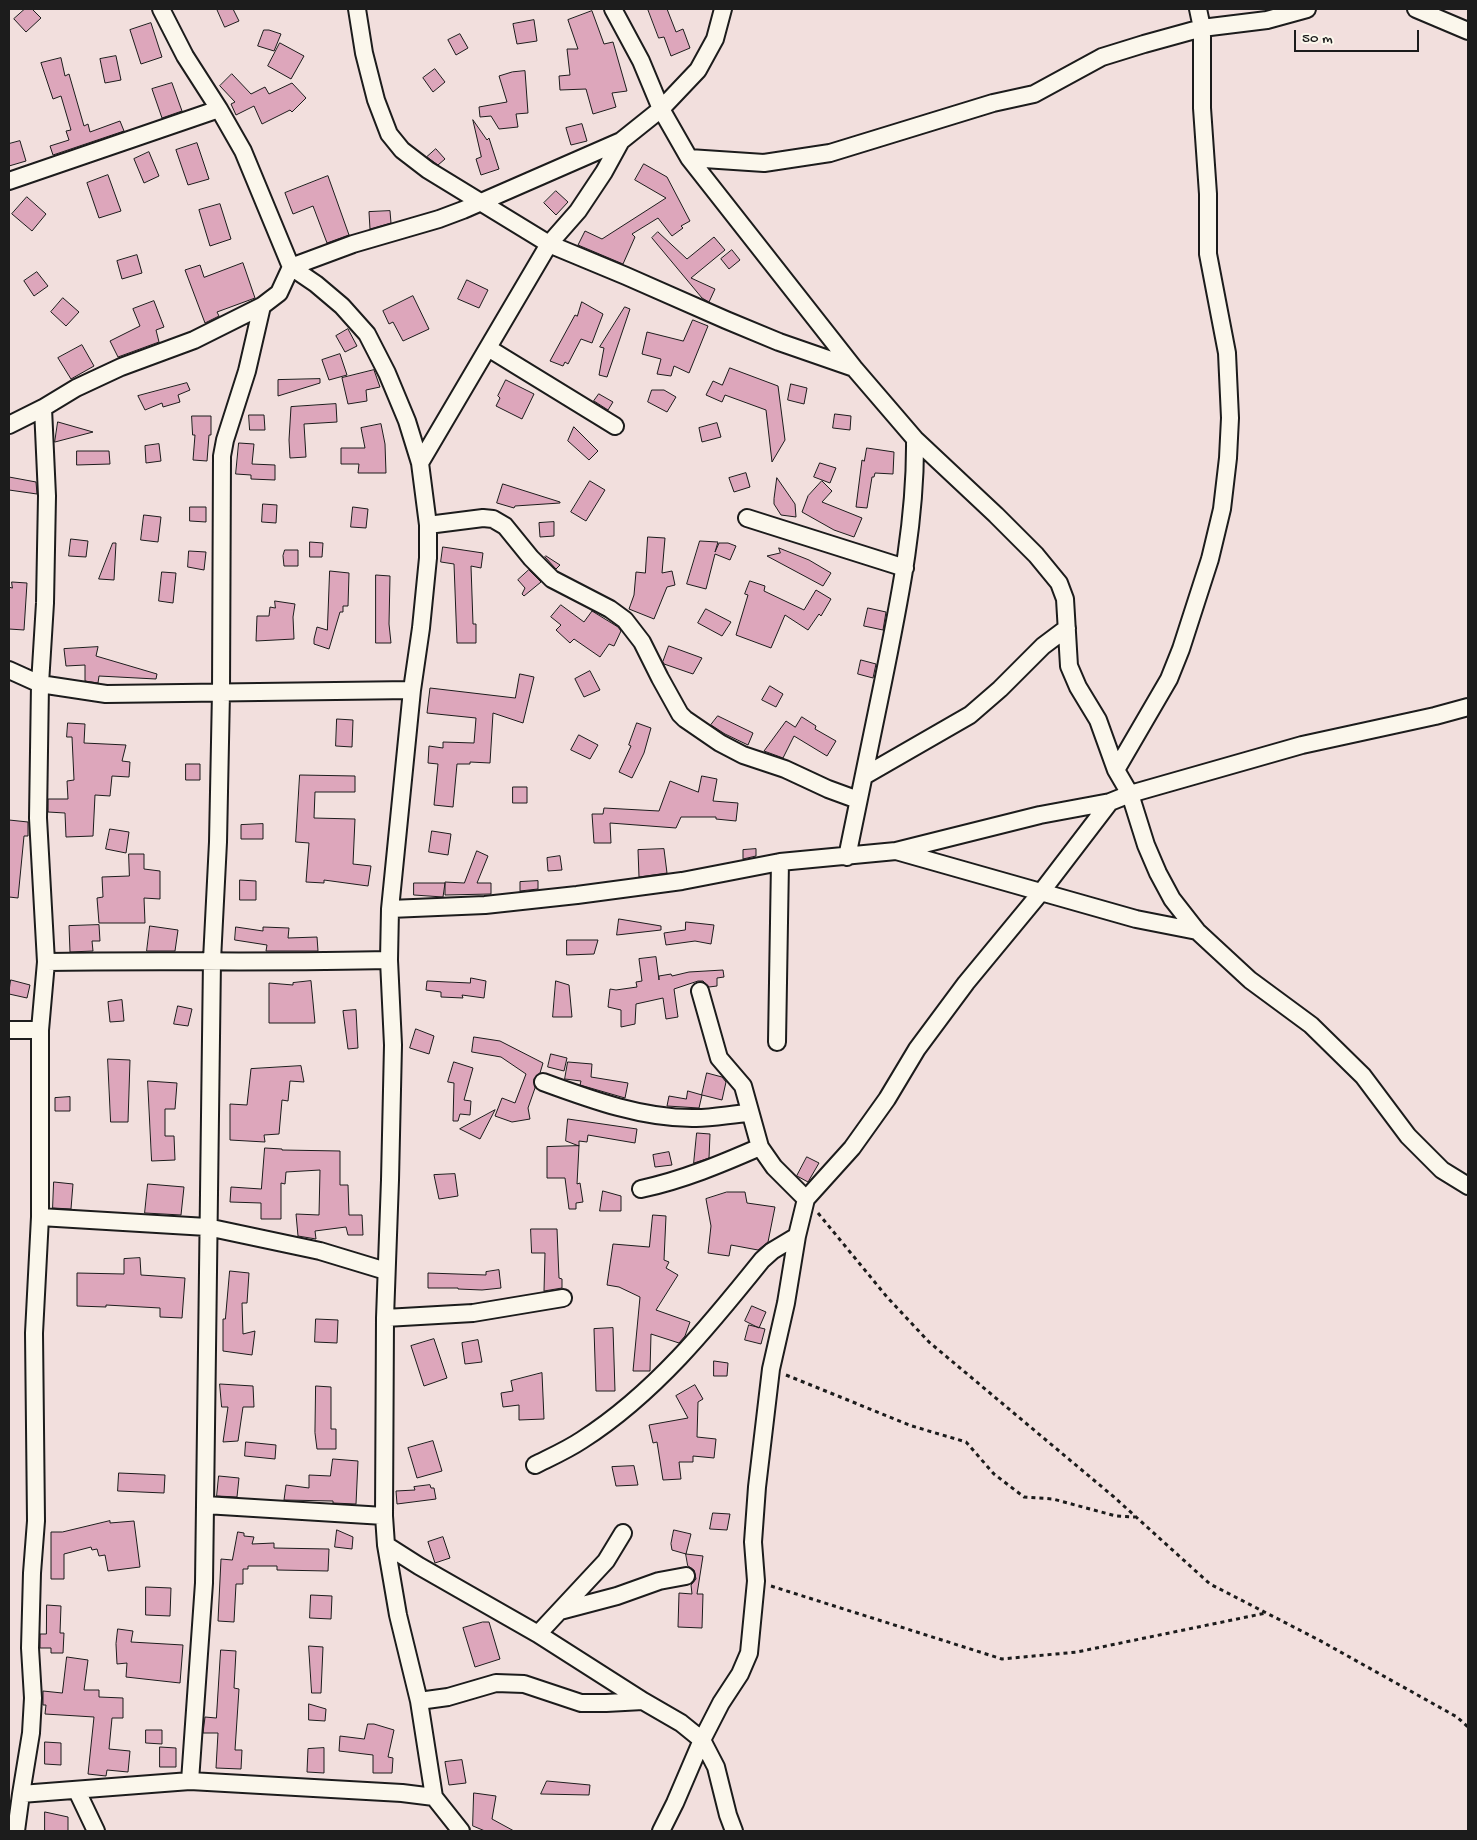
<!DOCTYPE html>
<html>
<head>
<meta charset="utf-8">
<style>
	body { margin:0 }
	#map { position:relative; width:1477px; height:1840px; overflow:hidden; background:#f2dfdd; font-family:"Gochi Hand",sans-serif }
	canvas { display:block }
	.frame { position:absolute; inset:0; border:10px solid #1c1c1c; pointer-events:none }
	.scale { position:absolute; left:1294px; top:30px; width:125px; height:22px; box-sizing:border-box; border:2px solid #1c1c1c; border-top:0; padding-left:6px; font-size:15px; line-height:18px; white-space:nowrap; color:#1c1c1c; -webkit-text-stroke:4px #fbf7ec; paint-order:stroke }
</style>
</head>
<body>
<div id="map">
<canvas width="1477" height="1840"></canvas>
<div class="frame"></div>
<div class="scale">50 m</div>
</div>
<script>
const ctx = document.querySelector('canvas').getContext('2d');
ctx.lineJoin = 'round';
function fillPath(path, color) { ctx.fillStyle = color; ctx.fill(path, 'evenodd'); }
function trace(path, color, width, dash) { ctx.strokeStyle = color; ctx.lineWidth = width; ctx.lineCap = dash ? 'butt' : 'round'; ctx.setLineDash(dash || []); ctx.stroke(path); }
const building = new Path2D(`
	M25,9H32L41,18L26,32L14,19Z
	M217,9H233L239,21L225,27Z
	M648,9H667L676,32L683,29L690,48L671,56L664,37L659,38Z
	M592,11L604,44L613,42L627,91L612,93L616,107L593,114L586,89L560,90L559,76L570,75L567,49H578L568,20Z
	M534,20L537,41L517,44L513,24Z
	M151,23L162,57L141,64L130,30Z
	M264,30H269L281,34L274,51L258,46Z
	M460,34L468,48L456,55L448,40Z
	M280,43L304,56L291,79L268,66Z
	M116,56L121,80L105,83L100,59Z
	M61,58L65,76L69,74L84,126L88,124L90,132L120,121L124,131L53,155L50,146L69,140L66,131L71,130L61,96L53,99L41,63Z
	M435,69L445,82L433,92L423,78Z
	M525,71L528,113L516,114L518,127L499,129L491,116L480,117L479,107L507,102L499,76L512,72Z
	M232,74L251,94L265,87L269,94L292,83L306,98L292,112L290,110L262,124L254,106L236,115L231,104L235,102L220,86Z
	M172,83L182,111L162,118L152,89Z
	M473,120L487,140L489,138L499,169L481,175L476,159L481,157Z
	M582,124L587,141L571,145L566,128Z
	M20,141L26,161L9,166V144Z
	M197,143L209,179L188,185L176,150Z
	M436,149L445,159L438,165L427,157Z
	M149,152L159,176L144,183L134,159Z
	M644,164L667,177L690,221L681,226L683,228L672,236L658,218L632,234L635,237L623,264L578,245L585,231L602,239L666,198L635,180Z
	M108,175L121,211L99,218L87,183Z
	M328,176L349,235L327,243L313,206L293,214L285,193Z
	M556,191L568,202L556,215L544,203Z
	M27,197L46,214L32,231L12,214Z
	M220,204L231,239L210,246L199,210Z
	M390,211L391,223L370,229L369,212Z
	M658,232L687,259L714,237L725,250L691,278L715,289L709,302L702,298L652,238Z
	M732,250L740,260L729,269L721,259Z
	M137,255L142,273L122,279L117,261Z
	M243,263L255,298L217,312L219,316L205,323L185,270L200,265L204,277Z
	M37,272L48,286L34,296L24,281Z
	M467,280L488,290L479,308L458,299Z
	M413,296L429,329L403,341L393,322L389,324L383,311Z
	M63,298L79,312L66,326L51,312Z
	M154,301L164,327L156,330L159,342L118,357L110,341L140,326L133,309Z
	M582,302L603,314L592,343L581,339L568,364L565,362L563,366L550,361L575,315L577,316Z
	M625,307L630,309L607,377L599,375L604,348L600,347Z
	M693,320L708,326L689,373L674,366L671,376L657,374L661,359L642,354L647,332L683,341Z
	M348,329L357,346L345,352L336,336Z
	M82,345L94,366L71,379L58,358Z
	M340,354L347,375L329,380L322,360Z
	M730,368L778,386L785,440L772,462L766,410L725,395L722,402L706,395L713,381L722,385Z
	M374,370L380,387L366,390L367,401L348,404L342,378Z
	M320,379V383L278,396V380Z
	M506,380L534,394L522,419L496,406L500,398L498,396Z
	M187,383L190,390L178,395L180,402L163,407L162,403L145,410L138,396Z
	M791,384L807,388L804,404L788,400Z
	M652,390H664L676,397L667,412L648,402Z
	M599,394L613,402L608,410L594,401Z
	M336,404L337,422L304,424L306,457L290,458L289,440L291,407Z
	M835,414L851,416L850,430L833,428Z
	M249,415H264L265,430H250Z
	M192,416H211V435H209L207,461L193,460L195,435H193Z
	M58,422L93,432L55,442Z
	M717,423L721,437L702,442L699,428Z
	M381,424L385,444L386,473H358L359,464H341V448H365L361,428Z
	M574,427L598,451L589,460L568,441Z
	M239,443L254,444L252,464L275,465V480L251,479V475L236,474Z
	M159,444L161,461L146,463L145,446Z
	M867,448L894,452L893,474L875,473L874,477H872L867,508L856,507L862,460L864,461Z
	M77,451H109L110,464L77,465Z
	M820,463L836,468L830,483L814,477Z
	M746,473L750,487L734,492L729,478Z
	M9,477L36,482L37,494L9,490Z
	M777,478L795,504L796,517L781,515L774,504V499Z
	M590,481L605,490L586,521L571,512Z
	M822,481L832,491L822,502L862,518L854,537L834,530L802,512L808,496Z
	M503,484L560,502V503L515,506L514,508L497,503Z
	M263,504L277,505L276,523L262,522Z
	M190,507H206V522L190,521Z
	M353,507L368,509L366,528L351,527Z
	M144,515L161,517L158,542L141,540Z
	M554,522V536L540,537L539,523Z
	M648,537L665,538L662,573L672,571L675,585L667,587L654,619L629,609L634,595L636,572L645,573Z
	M71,539L88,541L86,557L69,556Z
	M700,541L718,542L715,552L719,543H728L736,546L730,560L715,554L706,589L687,584Z
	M310,542L323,543L322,557H310Z
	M113,543H116L114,580L99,579Z
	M443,547L483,553L481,568L471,566L473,624H476V643H457L454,564L441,562Z
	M779,548L809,560L831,573L823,586L767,556L780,553Z
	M285,550H298V566H284L283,556Z
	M189,551L206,552L204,570L188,567Z
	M546,556L560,565L556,569L545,557Z
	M529,570L541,582L524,596L522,594L525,588L518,580Z
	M330,571L349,573L348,606H343V612H340L329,649L314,644V639L317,627L327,630Z
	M162,572L176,573L173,603L159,601Z
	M376,575L390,576L389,624L391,643H376Z
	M750,581L765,586L764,591L804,610L816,590L831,599L821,616L819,614L808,630L785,615L771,648L736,635L748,595L745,594Z
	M12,582L27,583L24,630L9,629V587L12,588Z
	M275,601L295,604L293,617L294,639L256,641L257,616H269L270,607L275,608Z
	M561,605L584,622L592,611L618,627L621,631L614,646L609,644L600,657L574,639L570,643L556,630L561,625L551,617Z
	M868,608L886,612L883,630L864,626Z
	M706,609L731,622L722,636L698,623Z
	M669,646L702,658L693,674L664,664L663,662Z
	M98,647L96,656L157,674L156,679L99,676L98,683L85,681V665L66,666L64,649Z
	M861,660L876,664L873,678L858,674Z
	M590,671L600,690L584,697L575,679Z
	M520,674L534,677L523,723L493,713L490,763L470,762V764H457L453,807L434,805L438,764L428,763L429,746L443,748V742L474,743L476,718L427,713L430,688L515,698Z
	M770,686L783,694L776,707L762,700Z
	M718,716L753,733L748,745L725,734L711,725Z
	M802,717L816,726L815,729L836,741L827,756L794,736L783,758L764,751L786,721L795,727Z
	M337,719L353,720L352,747L336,746Z
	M68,723L85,724L84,743L126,745L122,761L130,762L129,777L112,776L110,796L95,795L93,836L66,837L65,813L48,812V799H68L67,781L74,780L72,737H67Z
	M637,723L651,728L644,753L632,778L619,772L631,746L629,745Z
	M579,735L598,745L590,759L571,750Z
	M186,764H200V780H186Z
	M300,775L355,776V792H315L314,818L355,819L353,864L371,866L368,886L324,880V883L306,882L309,843L296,842Z
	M702,776L717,779L713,801L738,803L736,821L716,819V817H681L676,828L610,823L611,843H594L592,814H603L604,808L659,811L670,781L698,792Z
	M513,787H527V803H513Z
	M9,820L28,822V836H24L18,898L9,897Z
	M263,824V839H241V825Z
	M110,829L129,832L126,853L106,849Z
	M432,831L451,834L448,855L429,852Z
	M664,849L667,873L639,877L638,850Z
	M756,849V856L743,859V850Z
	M477,851L488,856L477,883H491V894L445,895V882L464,883Z
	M129,854H144V869L160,871V899L144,898L145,923H99L97,898L103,897L102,877L129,876Z
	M560,856L562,870L548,871L547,858Z
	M240,880L256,881V900H240Z
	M538,881V889L520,891V882Z
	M414,883H445L443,897L414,895Z
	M619,919L661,926V930L617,935Z
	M686,922L714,925L711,944L695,941L666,945L664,933L685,930Z
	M99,925L100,941H92L93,951L70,952L69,926Z
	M150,926L178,930L175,951H147Z
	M236,927L263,931V927L289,928L288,938L317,937L318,951H266L267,945L235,940Z
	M567,940H598L594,954L567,955Z
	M656,957L659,980V976L671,974L672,976L689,972L723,970L724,977L717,978V986L709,987L703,981H698L674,989L678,1017L666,1019L663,998L636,1004L635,1024L621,1027V1010L608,1007L610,989L616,990L637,987L636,982L642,981L639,959Z
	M471,978L486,981L484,998L462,995L463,998L441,997V992L426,990L427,981L470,983Z
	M11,980L30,985L27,998L9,994Z
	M311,981L315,1023H269V983L293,985V983Z
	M556,981L569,985L572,1017H553Z
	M122,1000L124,1021L110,1022L108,1002Z
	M178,1006L192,1009L188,1026L174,1024Z
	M356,1010L358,1048L348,1049L343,1011Z
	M416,1029L434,1036L429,1054L410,1048Z
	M474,1037L500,1041L543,1063L540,1073L534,1079L535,1088L528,1108L530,1119L512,1122L495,1116L502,1098L515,1103L526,1074L501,1057L472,1052Z
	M551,1054L567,1058L564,1071L548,1067Z
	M108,1059L130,1060L128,1122H111Z
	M454,1062L473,1068L464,1100L471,1101L470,1115L460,1114L458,1121H453L454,1083L448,1082Z
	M568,1062L592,1064L591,1077L628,1083L625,1098L580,1085L581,1081L565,1079Z
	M301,1066L304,1082L290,1081L288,1101L282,1100L279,1134L264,1135L265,1142L230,1140V1104L247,1105L251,1069Z
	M707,1073L722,1077L726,1082L722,1100L702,1095Z
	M148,1081L177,1083L175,1109H165V1136H174L175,1160L152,1161Z
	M688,1091L702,1095L699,1108L667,1106L669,1096L686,1099Z
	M70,1097V1111H55V1098Z
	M495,1110L480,1139L460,1129Z
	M568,1119L637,1129L635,1143L588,1135L587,1142L579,1141V1146L566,1141Z
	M697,1133L710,1134L709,1158L694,1163Z
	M579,1146L577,1184L580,1183L583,1202L576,1203V1209H569L565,1178H547V1147Z
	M265,1148L282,1149V1150L340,1151V1185H348L349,1215H362L363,1235H348L346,1227L315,1231L316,1239L298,1236L296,1214L319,1215L320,1170L286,1172L285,1184L281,1183V1219H261V1203L230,1202L231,1187L261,1189Z
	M669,1152L672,1165L655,1167L653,1155Z
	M807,1157L819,1163L808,1182L797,1176Z
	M455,1174L458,1196L439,1199L434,1175Z
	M54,1182L73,1184L71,1209L53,1208Z
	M148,1184L184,1187L181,1215L145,1213Z
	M603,1191L621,1196V1211H600Z
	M727,1192H745L747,1203L775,1207L768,1242L758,1250L731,1245L729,1256L708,1253L711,1226L706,1199Z
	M653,1215L666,1216L664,1260L669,1262L666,1268L678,1275L656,1310L690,1322L685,1336L679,1343L651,1334L650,1371H633L640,1297L619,1287L607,1285L613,1244L649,1247Z
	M531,1229H557L559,1278L562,1279V1288L544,1291L545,1253H532Z
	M140,1258L141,1275L185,1278L182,1318L160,1317V1308L106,1305V1307L77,1306V1273L124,1274V1259Z
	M499,1270L501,1288L482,1290L458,1289V1288H428V1273L486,1275V1272Z
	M230,1271L249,1273L247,1303H242L243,1334L255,1331L252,1355L223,1351V1319H225Z
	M752,1306L766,1312L759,1328L745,1321Z
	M316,1319L338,1320L337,1343L315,1342Z
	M749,1325L765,1329L761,1344L745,1340Z
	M613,1328L615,1391H596L594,1329Z
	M434,1339L447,1378L424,1386L411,1346Z
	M478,1340L482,1362L465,1364L462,1343Z
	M714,1361L728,1363L727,1376H714Z
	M542,1373L544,1419L519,1420V1405L503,1407L501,1393L513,1391L511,1381Z
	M220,1384L253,1386L254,1407H243L238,1441L223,1442L228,1407H222Z
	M695,1385L703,1399L698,1402L697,1437L716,1439L714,1458L693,1456V1462H679L681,1479L663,1480L657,1442L653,1443L649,1425L688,1418L676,1396Z
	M316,1386L331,1387V1429H336V1449H317L315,1433Z
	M433,1441L442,1471L417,1478L408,1448Z
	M246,1442L276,1445L275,1459L245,1456Z
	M333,1459L358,1461L356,1504L333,1503V1501L284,1500L286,1485L309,1488V1475L330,1476Z
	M634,1466L638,1485L616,1486L612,1467Z
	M119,1473L165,1475L164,1493L118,1491Z
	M219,1476L239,1478L237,1497L217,1496Z
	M430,1485L431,1488H434L436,1499L397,1504L396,1491L415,1490L414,1487Z
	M713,1513L730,1514L727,1530L710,1529Z
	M110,1521V1523L134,1521L140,1567L108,1571L105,1555L99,1556L97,1549L92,1550L91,1547L64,1554V1579H51V1532H62Z
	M337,1530L353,1537L352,1549L335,1547Z
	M674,1530L691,1534L686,1554L672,1550L671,1544Z
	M238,1532L244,1533V1536L254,1537L252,1544L274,1543V1548L329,1549L328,1571L277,1570V1566H248V1569H243V1584H236L234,1622L218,1621L221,1559L232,1560Z
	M443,1537L450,1558L435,1563L428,1542Z
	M686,1554L703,1556L697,1594H703L702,1628L678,1627L679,1593L692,1594L691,1585L696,1579L694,1570L688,1566Z
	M146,1587L171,1588L170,1616L146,1615Z
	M311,1595L332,1596L331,1619L310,1618Z
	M47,1605L61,1606L60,1633H64L63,1653H51V1648H40V1634H46Z
	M483,1622H489L500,1659L475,1667L463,1628Z
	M118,1629L133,1631L131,1642L183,1645L180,1683L126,1677L127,1663L117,1664L116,1644Z
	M309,1646L323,1647L321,1693H312Z
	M221,1650L236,1651L234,1688L239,1689L235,1750H242L241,1769L216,1768L218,1733H203L205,1717L216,1718Z
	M67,1657L88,1660L84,1690H99V1697L123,1698V1718H112L109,1749L130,1751L128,1772L107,1770L106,1776L88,1774L94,1717L45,1714L46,1705H43V1691L62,1693Z
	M309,1704L326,1709L325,1721L309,1720Z
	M368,1724H374L394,1730L388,1757L393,1758L392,1773H373V1755L339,1751L340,1736L364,1739Z
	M146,1730H162V1744L146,1743Z
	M45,1742L61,1743V1765L45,1764Z
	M160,1747L176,1748V1767H160Z
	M324,1748V1773L307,1772L308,1749Z
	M462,1760L466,1783L449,1785L445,1762Z
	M547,1781L590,1785L589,1795L541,1794Z
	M474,1793L496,1796L492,1819L514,1831H485L473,1826Z
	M45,1812L68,1817V1831H45Z`);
const path = new Path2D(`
	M818,1213L887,1297L929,1342L1114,1497L1210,1584L1319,1640L1457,1717L1468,1727
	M786,1375L912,1426L966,1442L994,1474L1024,1497L1053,1499L1116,1516L1135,1517
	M771,1586L1002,1659L1077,1652L1266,1613`);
const street = new Path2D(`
	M161,9L185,56L219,109L243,151L291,267L316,284L342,306L367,334L387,373L407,421L420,463L428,525V558L421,628L412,690L390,909L389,960L393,1045L390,1180L385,1318L384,1516L386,1545L398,1615L419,1701L434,1797L461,1831
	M357,9L364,53L376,100L389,134L402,150L428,170L549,244L626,276L726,320L779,342L854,368
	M723,9L715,39L698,70L661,109L689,158L854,368L915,439L996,515L1036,555L1059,583L1065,599L1069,666L1078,687L1098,720L1116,770L1130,794L1146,845L1158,873L1172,899L1197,931L1250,980L1311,1025L1363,1076L1408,1136L1442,1170L1468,1186
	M1416,9L1468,31
	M689,158L764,163L830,153L993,103L1034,94L1102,57L1144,44L1202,28L1267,20L1307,9
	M9,181L219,109
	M488,348L615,426
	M9,425L43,408L76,388L121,367L194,340L262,306L279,293L291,267L353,244L439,219L463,210L621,141L661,109L641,61L613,9
	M420,463L549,244L578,211L604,172L621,141
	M747,518L905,568
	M428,525L483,518L493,519L505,526L531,558L552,579L610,609L625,620L642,642L660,678L680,714L685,719L720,743L743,755L785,769L828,789L858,800
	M9,670L40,684L106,694L412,690
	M1116,770L1169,679L1181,649L1210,559L1222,509L1228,458L1230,418L1227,353L1208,254V194L1202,108V28L1198,9
	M864,776L970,715L1000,689L1043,646L1067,628
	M896,851L1136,919L1197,931
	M847,857C859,799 871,741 883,682C899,602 916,522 915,439
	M390,909L485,905L577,895L682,881L780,862L896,851L1040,815L1110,802L1130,794L1302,745L1435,716L1468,707
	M46,962C160,960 275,963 389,960
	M700,991L719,1058L743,1086L760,1147L774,1167L806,1199
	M9,1030H40
	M777,1042L780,862
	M543,1082C592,1100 644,1119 696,1118C714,1118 732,1114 750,1113
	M641,1189C683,1180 721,1164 760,1147
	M40,1217L207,1227L320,1251L386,1271
	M385,1318L473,1313L563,1298
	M535,1465C551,1457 567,1450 582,1440C654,1394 709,1326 762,1260L772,1251L797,1236
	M205,1505L384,1516
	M386,1545L419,1566L538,1634L643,1701
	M560,1611L617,1596L659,1581L686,1576
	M538,1634L606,1561L623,1533
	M419,1701L448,1697L496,1683L524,1684L581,1703H606L643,1701L681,1723L702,1740L716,1767L728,1815L734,1831
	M190,1781L204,1583L212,960L218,842L221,692L222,456L225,440L247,371L262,306
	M77,1791L96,1831
	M21,1794L31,1733L33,1698L30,1648L32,1573L36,1521L34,1333L40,1217V1030L46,962L38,818L40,684L45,603L47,496L43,408
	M16,1831L21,1794L190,1781L402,1793L434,1797
	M661,1831L675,1803L702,1740L721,1703L740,1674L749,1653L756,1581L753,1542L757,1487L771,1369L786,1303L797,1236L806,1199L852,1148L887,1099L917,1049L966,983L1042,891L1110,802`);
fillPath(building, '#dda6bb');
trace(building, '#1c1c1c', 1);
trace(street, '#1c1c1c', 20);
trace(path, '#1c1c1c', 3, [4, 4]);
trace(street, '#fbf7ec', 16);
</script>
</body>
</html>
